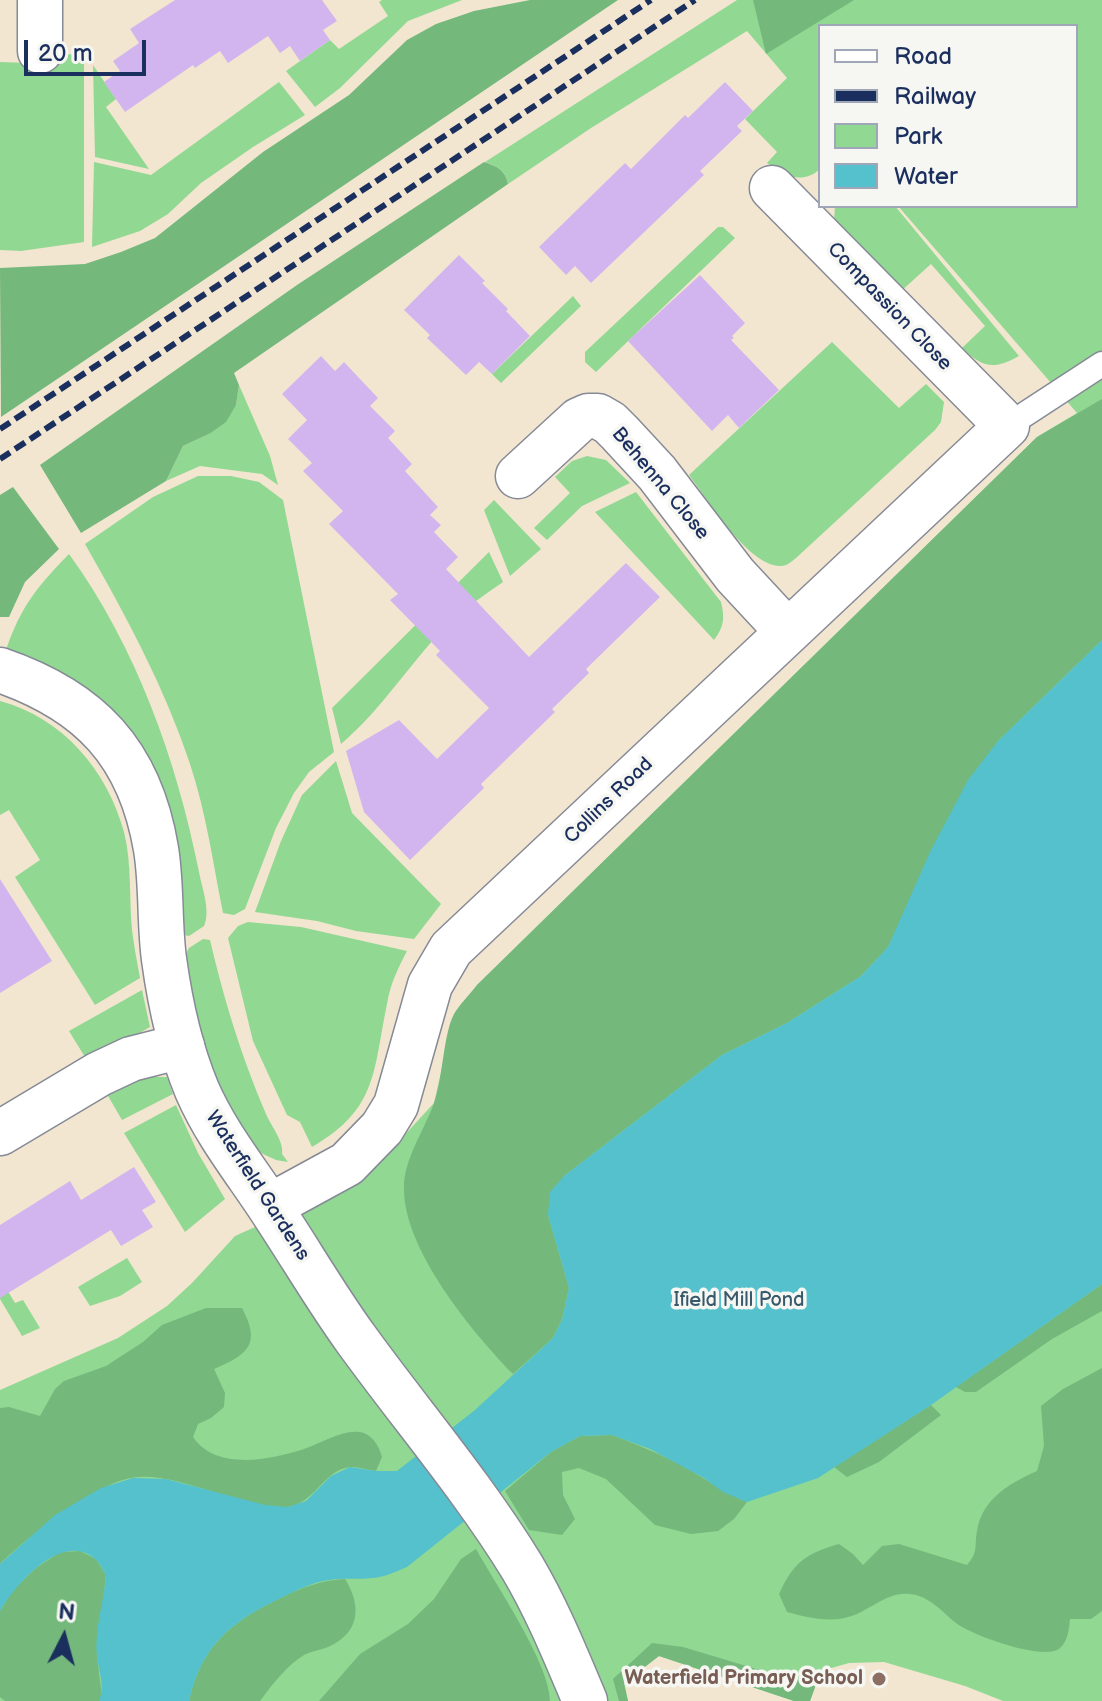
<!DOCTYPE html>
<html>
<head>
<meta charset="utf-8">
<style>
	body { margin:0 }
	#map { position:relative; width:1102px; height:1701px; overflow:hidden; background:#f2e6d0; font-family:"Balsamiq Sans",sans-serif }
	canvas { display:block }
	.legend { position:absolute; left:818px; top:24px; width:260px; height:184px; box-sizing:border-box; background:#f6f6f2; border:2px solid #9ea6b7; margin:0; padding:10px 14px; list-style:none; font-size:24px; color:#1b2f5e }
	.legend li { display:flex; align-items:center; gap:16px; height:40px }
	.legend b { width:40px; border:2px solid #9ea6b7 }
	.north { position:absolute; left:24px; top:1597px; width:80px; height:80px; -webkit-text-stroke:6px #f6f6f2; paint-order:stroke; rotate:6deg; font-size:22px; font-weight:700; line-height:32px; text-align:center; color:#1b2f5e }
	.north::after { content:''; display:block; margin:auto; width:28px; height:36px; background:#1b2f5e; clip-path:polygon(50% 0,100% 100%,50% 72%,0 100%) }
	.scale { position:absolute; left:24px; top:40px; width:122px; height:36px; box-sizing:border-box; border:4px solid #1b2f5e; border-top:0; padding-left:10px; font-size:24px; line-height:28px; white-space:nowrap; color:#1b2f5e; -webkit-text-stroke:6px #f6f6f2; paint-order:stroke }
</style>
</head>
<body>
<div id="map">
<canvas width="1102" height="1701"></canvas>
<ul class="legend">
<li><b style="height:10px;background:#fff"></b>Road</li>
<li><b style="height:10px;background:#1b2f5e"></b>Railway</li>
<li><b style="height:22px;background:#91d892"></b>Park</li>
<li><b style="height:22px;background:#54c1cd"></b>Water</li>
</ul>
<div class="north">N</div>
<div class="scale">20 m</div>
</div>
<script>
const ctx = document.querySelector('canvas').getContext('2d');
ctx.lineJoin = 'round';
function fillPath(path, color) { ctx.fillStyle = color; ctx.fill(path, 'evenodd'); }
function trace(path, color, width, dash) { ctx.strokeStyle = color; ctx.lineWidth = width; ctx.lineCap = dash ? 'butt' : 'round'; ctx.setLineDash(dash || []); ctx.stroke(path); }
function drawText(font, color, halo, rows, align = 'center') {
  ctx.font = font + ' "Balsamiq Sans",sans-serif'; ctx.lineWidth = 7; ctx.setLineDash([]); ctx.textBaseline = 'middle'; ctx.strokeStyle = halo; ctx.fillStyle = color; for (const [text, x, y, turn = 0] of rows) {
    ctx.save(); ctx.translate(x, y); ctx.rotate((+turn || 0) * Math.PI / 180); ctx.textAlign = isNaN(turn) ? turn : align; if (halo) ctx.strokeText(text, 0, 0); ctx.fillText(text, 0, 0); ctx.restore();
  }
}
const green = new Path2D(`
	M382,0H462L408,21L340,88L315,107L286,71L330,40L339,49L388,16L379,2Z
	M737,0H1102V1701H1003L965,1686L884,1662L849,1663L821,1671L810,1701H794L659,1656L624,1683L628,1701H0V1390L118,1338L167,1306L192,1283L235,1236L365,1178L434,1103L454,1015L477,985L1037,437L1077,413L898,206H1076V26H820V169C802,185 784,176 767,163L777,152L745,119L787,78L747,31L591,128L508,184C505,170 497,166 485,162Z
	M63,54L84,55V242L21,251L0,250V62L58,64Z
	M93,65L116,99L106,107L149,169L95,157Z
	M279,82L305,115L253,147L201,183L168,214L140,231L92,247L94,162L151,175Z
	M835,206H895L1019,356C994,370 983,368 962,348L985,326L931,264L900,292L834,222Z
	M718,227H723L735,238L596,372L585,362V352Z
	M573,296L581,306L501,383L492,374Z
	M832,342L899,408L926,384L944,402L941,422L935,430L796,558C795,559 787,565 786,565C753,575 706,497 689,475Z
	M239,385L270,456L278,485L262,474L200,466L166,481L183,446L209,434L236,405Z
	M587,456L606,460L630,483L582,506L547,540L534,528L570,493L555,477L572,461Z
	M198,476H231L259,482L283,500L334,752L309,772L294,793L276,828L245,909L234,915L223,913C213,863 206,812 190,764C164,686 126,616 85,544L153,497Z
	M636,492L721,602C725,618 724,627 714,640L595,512Z
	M494,500L541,549L510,576L484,510Z
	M489,552L503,582C483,596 462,610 444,628C408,666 381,710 341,744L332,708Z
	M69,554C136,646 177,761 199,872C202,888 211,911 204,926L189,936L179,934L79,684L43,663L6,650C21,606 37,587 69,554Z
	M0,701C63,718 107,770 124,832C132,864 129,898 132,930C134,946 137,962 140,978L95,1005L15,877L40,860L9,810L0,815Z
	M336,761L352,813L441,904L414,939L356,931L317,921L255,912L281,841L302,795Z
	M248,922L301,927L407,951C398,968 390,985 387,1004C373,1071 378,1109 312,1147L300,1122L287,1115L253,1041L228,938L238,926Z
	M203,939L210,940C225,1003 241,1055 266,1114C271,1126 284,1141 282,1154L288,1162L276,1160L263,1154L248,1144L239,1132L203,1051L183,959L189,948Z
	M142,990L150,1027L88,1062L69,1031Z
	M139,1077H167L173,1094L122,1120L104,1089Z
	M176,1105L198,1153L225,1199L185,1232L124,1133Z
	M127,1258L142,1282L120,1296L90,1306L78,1287Z
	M0,1278L15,1303L23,1300L40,1328L22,1336L0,1299Z`);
const forest = new Path2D(`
	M530,0H618L1,417L0,268L85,264L121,252L155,238L263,152L349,95L407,40L436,24L474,11Z
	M753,0H854L766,54Z
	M484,162C497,166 505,170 508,184L234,373L239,385L236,405L226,422L209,434L183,446L166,481L81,533L40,465L297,285Z
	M1102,399V640L998,741L888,947L861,976L787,1023L722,1055L564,1176L548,1215L569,1288L562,1320L553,1338L513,1374C472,1332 404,1250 404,1189C403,1160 425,1129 434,1103C443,1079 443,1035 454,1014C460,1004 470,994 477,985L1037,437Z
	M13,487L59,549L25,582L9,617H0V495Z
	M1102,1284V1311L1052,1339L976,1392H965L956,1387Z
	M206,1308H242C261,1344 249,1354 214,1369L225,1393L224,1407L211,1418L198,1424L193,1437C216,1471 270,1460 304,1449C320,1444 346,1427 364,1433C375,1438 379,1447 382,1457L376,1471C368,1470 360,1467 352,1467C325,1467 315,1505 286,1507C261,1509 223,1494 197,1487C176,1481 153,1474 131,1478C93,1485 29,1536 0,1564V1408L9,1407L40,1416L55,1389L64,1381L106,1366L143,1342L162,1325Z
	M1102,1368V1611L1091,1619H1070C1069,1629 1068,1641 1060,1648C1045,1662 971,1635 956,1623C942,1612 930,1596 910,1594C886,1591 869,1612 848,1617C828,1623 806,1617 787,1612L779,1594C794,1562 805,1554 839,1544L853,1554L863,1565L882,1546L899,1544L967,1565C979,1551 974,1547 977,1531C982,1499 1010,1483 1037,1471L1044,1446L1041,1406L1063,1389Z
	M931,1405L941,1415L879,1462L847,1477L834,1467Z
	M612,1435C644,1447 675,1460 703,1478C718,1487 730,1495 747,1502L734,1519L718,1531L691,1534L655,1525L606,1479L579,1468L562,1472L563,1495L575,1519L562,1535L529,1530L505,1491L551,1452L580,1436Z
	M476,1549C496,1585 550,1664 550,1701H319L360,1654L408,1624L434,1599L461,1559Z
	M80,1551L96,1559L106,1575L97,1656L102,1697L99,1701H5L0,1697V1611L11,1592L36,1568L60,1552Z
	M345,1579C362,1606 360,1633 328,1647C321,1650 311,1651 304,1655C286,1666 272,1685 260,1701H189C201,1646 231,1622 280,1598C301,1588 321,1580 345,1579Z
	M652,1643L683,1647L796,1681L808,1671H821L810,1701H794L659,1656L624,1683L628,1701H619L613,1679Z`);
const water = new Path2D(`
	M1102,640V1284L931,1405L818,1478L747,1502L723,1492L704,1478L650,1449L612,1435L580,1436L551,1452L407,1567C399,1570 391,1574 384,1576C366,1581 346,1577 329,1580C313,1582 297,1590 283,1597C232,1621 202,1644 189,1701H99C105,1687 99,1672 97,1657C94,1630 104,1602 106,1575C103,1570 99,1562 95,1559C62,1530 15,1585 0,1611V1564L55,1515L101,1488L133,1478L166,1479L265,1505L288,1507L306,1501L331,1476L350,1467L376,1471H397L475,1410L553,1338L562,1320L569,1288L548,1215L550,1192L564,1176L722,1055L787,1023L861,976L888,947L930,852L968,780L998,741Z`);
const building = new Path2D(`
	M175,0H322L337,21L323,30L330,40L300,61L290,46L280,53L268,36L228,63L220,51L195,68L193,65L125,112L104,82L120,71L113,61L139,43L130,29Z
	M725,82L753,111L737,126L742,131L700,171L704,175L591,283L575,266L566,275L539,247L625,163L631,169L685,115L688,118Z
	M459,255L485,281L482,283L508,309L506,311L530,336L492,374L479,362L466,375L427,338L430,335L404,310Z
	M700,275L745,323L732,336L734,338L731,340L779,390L739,428L728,415L712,431L628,341Z
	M321,356L335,371L344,362L378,398L370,406L395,431L388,438L412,464L405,471L438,507L430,515L441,525L434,532L458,557L446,569L529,657L626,563L660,597L586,669L589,673L552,709L555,712L481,784L484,788L410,860L364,812L346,751L399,720L437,759L489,708L436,655L440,651L390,600L398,594L329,524L343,511L303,471L312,463L288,439L307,420L282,394Z
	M0,879L52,961L0,993Z
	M134,1167L156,1202L142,1210L153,1227L121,1246L111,1230L0,1298V1225L70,1181L81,1200Z`);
const service = new Path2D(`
	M1007,426L1102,364`);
const minor = new Path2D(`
	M40,51V0
	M518,476L579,420L588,416H598L610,423L620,433L657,473L735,575L787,631
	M0,1133L99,1074L131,1059L182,1046
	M270,1206L347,1164L382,1128L396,1105L430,985L451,949L1007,426L772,188`);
const tertiary = new Path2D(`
	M0,670C90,701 140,753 156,849C162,885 159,922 164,959C170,1003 180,1049 197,1090C217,1136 248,1173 275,1215C302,1256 327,1299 356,1339C411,1415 473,1487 522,1567C547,1609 566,1656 585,1701`);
const rail = new Path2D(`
	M0,429L651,0
	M0,459L695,0`);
const markers = [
	[879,1679,8,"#8d6e63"]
];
const streetNames = [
	["Compassion Close",889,307,46],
	["Behenna Close",660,484,50],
	["Collins Road",609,801,-44],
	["Waterfield Gardens",257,1186,57]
];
const parkNames = [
	["Ifield Mill Pond",739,1301]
];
const educationNames = [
	["Waterfield Primary School",863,1679]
];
fillPath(green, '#91d892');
fillPath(forest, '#74b87c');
fillPath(water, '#54c1cd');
fillPath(building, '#d2b5ef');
trace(service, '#868a97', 27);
trace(minor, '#868a97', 47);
trace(tertiary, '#868a97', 47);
trace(service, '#fff', 24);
trace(minor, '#fff', 44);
trace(tertiary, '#fff', 44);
trace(rail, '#1b2f5e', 6, [12, 6]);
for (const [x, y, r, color] of markers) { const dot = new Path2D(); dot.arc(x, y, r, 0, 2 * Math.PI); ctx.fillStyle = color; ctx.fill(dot); trace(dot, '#f6f6f2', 3); }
drawText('20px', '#1b2f5e', '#f6f6f2', streetNames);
drawText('20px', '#38596b', '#f6f6f2', parkNames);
drawText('bold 20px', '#785e54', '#f6f6f2', educationNames, 'right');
</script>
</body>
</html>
